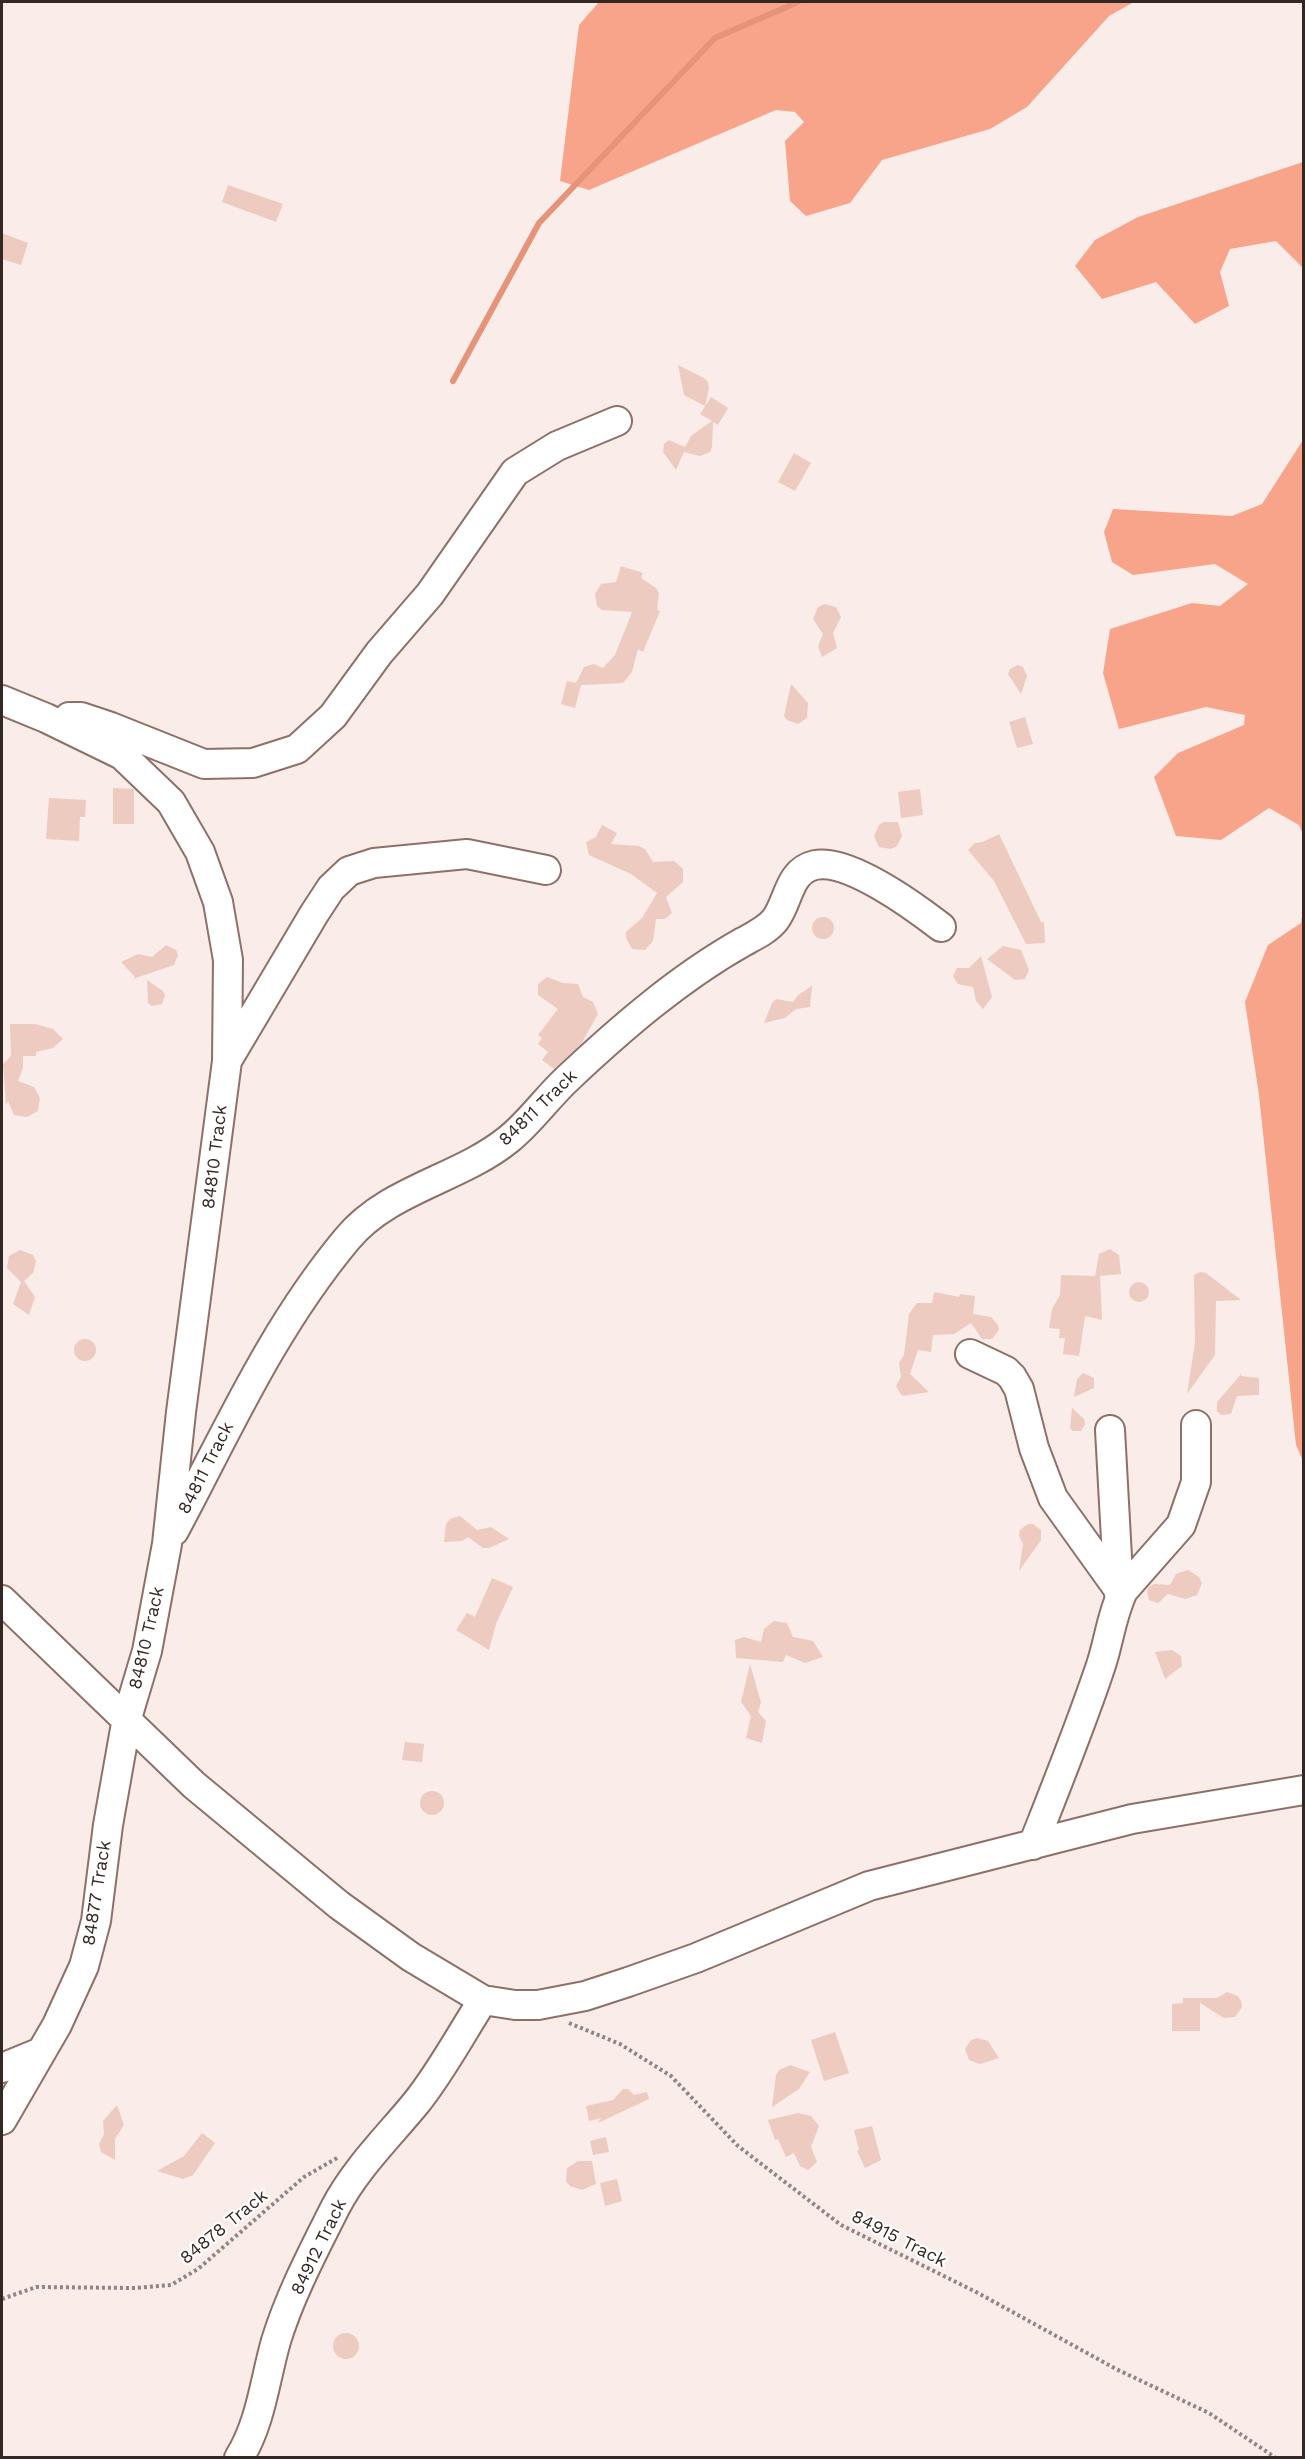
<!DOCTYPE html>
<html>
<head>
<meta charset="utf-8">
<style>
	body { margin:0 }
	#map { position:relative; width:1305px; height:2459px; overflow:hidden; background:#faece8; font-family:"Work Sans",sans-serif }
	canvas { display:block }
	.frame { position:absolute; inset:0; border:3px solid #342824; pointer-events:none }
</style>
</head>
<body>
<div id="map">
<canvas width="1305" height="2459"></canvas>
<div class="frame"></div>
</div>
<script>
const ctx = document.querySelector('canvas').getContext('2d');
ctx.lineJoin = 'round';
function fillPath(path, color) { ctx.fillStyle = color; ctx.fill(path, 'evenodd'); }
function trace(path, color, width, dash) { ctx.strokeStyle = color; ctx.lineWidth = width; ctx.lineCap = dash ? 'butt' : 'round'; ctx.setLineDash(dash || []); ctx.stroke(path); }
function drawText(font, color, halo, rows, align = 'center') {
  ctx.font = font + ' "Work Sans",sans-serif'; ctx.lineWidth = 4.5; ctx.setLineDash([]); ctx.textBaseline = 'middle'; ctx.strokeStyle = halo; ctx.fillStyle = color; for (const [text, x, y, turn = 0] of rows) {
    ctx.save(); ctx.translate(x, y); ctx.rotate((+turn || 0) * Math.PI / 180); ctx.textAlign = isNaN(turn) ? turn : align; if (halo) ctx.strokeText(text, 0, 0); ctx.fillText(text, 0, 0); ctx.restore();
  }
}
const forest = new Path2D(`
	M599,2H1134L1109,16L1027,107L990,129L882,160L850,203L806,216L790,201L785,141L804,122L795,112L776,110L589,190L560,181L579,25Z
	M1303,162V268L1276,241L1230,249L1220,272L1229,306L1195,324L1156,282L1102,299L1075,266L1095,240L1138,217Z
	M1303,440V834L1299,825L1269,808L1221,840L1176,836L1154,777L1178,753L1244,725L1245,715L1206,707L1119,729L1103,673L1110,629L1192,603L1220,606L1248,584L1215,564L1133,575L1112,562L1104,532L1113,509L1232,516L1262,504Z
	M1303,910L1304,1461H1303L1296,1445L1259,1095L1245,1002L1268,945L1301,923Z`);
const stream = new Path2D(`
	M453,381L539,223L715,38L798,2`);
const building = new Path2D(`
	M228,185L283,204L276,222L222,202Z
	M2,233L28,243L21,265L2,259Z
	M678,365L704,378L708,382L709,388L705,406L684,395Z
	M711,397L728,408L718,425L713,422L712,447L710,452L700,456L684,452L676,470L663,452L664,444L669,440L685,447L691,436L712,421L700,414Z
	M794,453L811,463L795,491L778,482Z
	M621,566L643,573L641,578L656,588L659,593L657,610L660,611L643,652L638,649L632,672L623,683L581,685L575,708L561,704L567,681L576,683L584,667L594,664L603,668L615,655L632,612L602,610L597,606L595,594L601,584L616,582Z
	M824,604L836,607L841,617L833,633L837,648L822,657L818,646L823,634L813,619L818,607Z
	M1018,665L1023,667L1027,676L1021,694L1008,674L1010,669Z
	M791,684L808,703L807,718L798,724L787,720L784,716Z
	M1025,717L1033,744L1017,748L1009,722Z
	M113,788L134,789V824H113Z
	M920,789L923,815L901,818L898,792Z
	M49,798L86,800L85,817H80L79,841L46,839Z
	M884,822H898L902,836L897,846L891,849L879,847L874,836L879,825Z
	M602,825L617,833L611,844L639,846L645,849L653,862L674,861L683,869V882L666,897L672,913L665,919H656L653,941L645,950L632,949L626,938V932L642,918L657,893L631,874L589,855L586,842L596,837Z
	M999,834L1041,922H1044L1045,943L1026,944L994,881L968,850L975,843L983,842Z
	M812 928a11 11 0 1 1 22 0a11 11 0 1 1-22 0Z
	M166,945L176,950L178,955L174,965L133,979L135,977L121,962L138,954L152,957Z
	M1003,946L1021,950L1029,970L1025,979L1015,980L987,959Z
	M981,956L992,997L983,1009L976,1001L973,987L958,984L953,976L957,968H969Z
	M547,977L563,983L578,984L583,997L593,1002L598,1014L581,1044L554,1069L542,1060L548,1052L538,1044L542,1038L538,1035L558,1009L538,995V984Z
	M147,980L163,991L165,995L162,1004L152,1006L148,1003Z
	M812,986L810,1007L796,1009L785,1018L764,1023L772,1003L776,999L793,1002L798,995Z
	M10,1024H35L53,1029L63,1039L53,1048L36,1052V1056H23V1068L18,1081L34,1087L40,1098L38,1111L27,1117L14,1115L8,1101L6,1105L3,1064L11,1056Z
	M1110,1249L1119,1255L1121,1274L1100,1276L1102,1320L1085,1316L1079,1356L1063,1354L1065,1338H1059L1060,1329L1049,1328L1052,1309L1060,1295L1061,1275L1095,1276L1099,1254Z
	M20,1250L33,1255L36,1261L33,1273L24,1281L35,1297L29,1315L13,1304L21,1282L7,1268L9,1256Z
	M1200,1272L1206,1273L1241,1300L1216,1301L1215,1355L1187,1394L1195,1343L1194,1275Z
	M1129 1292a10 10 0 1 1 20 0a10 10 0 1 1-20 0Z
	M934,1292L959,1297L960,1294L975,1296L973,1314L991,1317L998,1325L999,1330L992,1339H982L971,1323L954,1334L933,1335L931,1352L918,1350L910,1374L929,1392L902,1396L896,1386L901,1377L899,1363L904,1355L909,1314L917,1303H932Z
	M74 1350a11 11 0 1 1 22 0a11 11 0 1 1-22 0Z
	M1083,1373L1094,1378V1388L1074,1397L1077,1379Z
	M1242,1373L1241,1376L1259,1378V1395L1237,1396L1231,1414L1221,1415L1217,1411V1402Z
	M1072,1408L1084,1419L1085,1424L1081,1431H1073L1070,1428Z
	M460,1516L477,1530L491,1527L509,1539L489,1548H483L468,1537L462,1541L444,1542L446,1524L450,1519Z
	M1028,1524H1033L1041,1530V1540L1019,1571L1023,1544L1019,1536L1020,1530Z
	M1188,1570L1199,1577L1202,1583L1197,1595L1185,1599L1168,1594L1158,1603L1149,1600L1147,1591L1149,1587L1154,1584L1170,1585L1176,1574Z
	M492,1578L513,1587L496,1624L489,1650L456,1630L467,1613L475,1617Z
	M774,1621L787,1623L793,1637L813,1641L823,1657L805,1663L786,1655L783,1662L736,1658L735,1640L744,1637L761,1642L764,1629Z
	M1172,1650L1181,1656L1182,1666L1165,1679L1155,1652Z
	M750,1664L761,1702L758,1712L766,1721L762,1743L746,1738L751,1716L741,1702Z
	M405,1742L424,1744L422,1762L402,1760Z
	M420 1803a12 12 0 1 1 24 0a12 12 0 1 1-24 0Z
	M1227,1992L1238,1996L1241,2001L1242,2007L1235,2017L1224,2018L1200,2003V2031H1172V2004L1183,2003V1998H1217Z
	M835,2032L849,2073L824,2081L811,2040Z
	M977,2038L988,2041L999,2058L980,2064L969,2060L965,2049L971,2040Z
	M790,2065L810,2072L799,2089L772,2107L776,2075L779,2070Z
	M623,2089H628L634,2095L647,2092L649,2099L598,2123L601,2118L589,2121L586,2106L613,2100Z
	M117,2105L124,2125L115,2139V2160L101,2152L99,2144L104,2134L103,2121Z
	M798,2113L811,2116L819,2126L811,2147L817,2162L808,2170L800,2166L794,2153L786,2157L778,2139L775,2140L768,2120Z
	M872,2126L881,2160L865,2168L857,2151L859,2150L854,2130Z
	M202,2133L215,2143L193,2175L183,2179L157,2171L184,2156Z
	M606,2137L609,2152L593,2155L590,2141Z
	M578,2161H592L596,2184L582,2190L570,2186L566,2181L567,2168Z
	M617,2179L622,2201L605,2206L600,2183Z
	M333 2346a13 13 0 1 1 26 0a13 13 0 1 1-26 0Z`);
const path = new Path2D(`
	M569,2023L620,2044L671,2076L738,2146L841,2225L978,2293L1116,2369L1209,2413L1276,2458
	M2,2299L36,2287L135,2288L171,2285L198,2269L304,2177L339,2157`);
const minor = new Path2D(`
	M2,700L46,718L122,755L171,802L200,852L218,902L228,960L227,1061L181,1412L167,1544L147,1651L127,1718L108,1825L96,1921L84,1966L57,2025L2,2120
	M69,717H81L111,727L204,764L253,763L297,749L333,716L379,653L430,594L515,472L557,446L617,421
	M228,1059L314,914L331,888L349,871L374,863L467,854L546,870
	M970,1354L1006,1371L1012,1377L1019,1389L1034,1448L1053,1498L1119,1590
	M1110,1430L1119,1594
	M174,1531C228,1430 272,1329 347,1239C388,1189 460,1179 509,1139C530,1122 546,1099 566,1080C620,1029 679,978 743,942C754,936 767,930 775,920C789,902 788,871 815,865C849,858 915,907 941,927
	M2,1600L194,1785L339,1905L411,1957L483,2000L515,2005H538L585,1996L628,1982L696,1958L869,1886L1132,1819L1304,1790
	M1033,1845C1056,1787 1079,1730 1099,1671C1109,1644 1110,1619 1123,1591L1181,1525L1196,1482V1425
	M2,2068L41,2052
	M239,2458C261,2423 265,2379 276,2341C290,2295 314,2250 335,2208C355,2169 389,2136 416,2103C441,2072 461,2034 483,2000`);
const streetNames = [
	["84811 Track",538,1108,-44],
	["84810 Track",215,1157,-83],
	["84811 Track",206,1468,-63],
	["84810 Track",147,1638,-77],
	["84877 Track",97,1893,-81],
	["84878 Track",224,2227,-39],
	["84915 Track",899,2239,27],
	["84912 Track",319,2247,-64]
];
fillPath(forest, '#f7a48a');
trace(stream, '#e5947a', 6);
fillPath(building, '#edcbc0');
trace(minor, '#8e7067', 32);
trace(path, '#928581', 4, [3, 3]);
trace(minor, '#fff', 28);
drawText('18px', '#342824', '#fff', streetNames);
</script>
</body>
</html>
